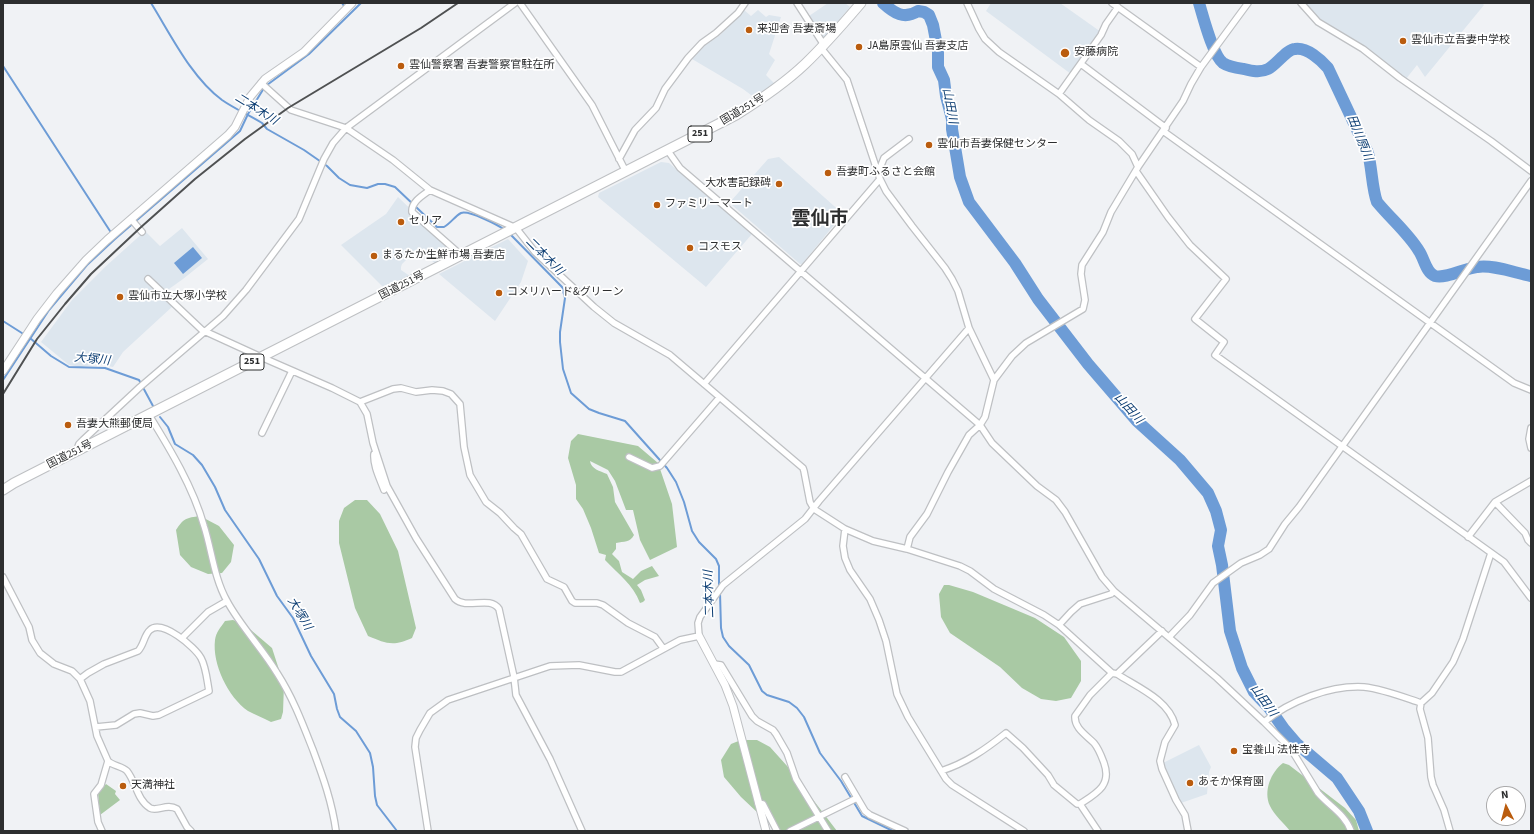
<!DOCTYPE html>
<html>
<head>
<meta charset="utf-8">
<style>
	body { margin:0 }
	#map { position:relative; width:1534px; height:834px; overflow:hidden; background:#f0f2f5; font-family:"Source Sans 3",sans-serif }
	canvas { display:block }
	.frame { position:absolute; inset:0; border:4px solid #2d2e2f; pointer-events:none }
	.north { position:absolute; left:1486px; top:786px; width:40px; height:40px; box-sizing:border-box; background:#fff; border:1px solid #ababac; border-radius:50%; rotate:354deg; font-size:11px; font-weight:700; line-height:16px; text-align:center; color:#2d2e2f }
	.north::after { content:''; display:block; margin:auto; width:14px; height:18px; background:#ba5c0e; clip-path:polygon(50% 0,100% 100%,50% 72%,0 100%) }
</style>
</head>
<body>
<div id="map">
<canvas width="1534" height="834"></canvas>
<div class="frame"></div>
<div class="north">N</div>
</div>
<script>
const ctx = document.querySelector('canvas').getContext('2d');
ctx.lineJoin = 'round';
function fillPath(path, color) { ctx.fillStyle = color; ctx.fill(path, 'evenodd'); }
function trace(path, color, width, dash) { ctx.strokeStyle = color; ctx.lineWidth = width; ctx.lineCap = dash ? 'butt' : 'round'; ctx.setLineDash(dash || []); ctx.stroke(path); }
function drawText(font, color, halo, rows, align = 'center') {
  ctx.font = font + ' "Source Sans 3","Noto Sans JP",sans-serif'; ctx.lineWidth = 3.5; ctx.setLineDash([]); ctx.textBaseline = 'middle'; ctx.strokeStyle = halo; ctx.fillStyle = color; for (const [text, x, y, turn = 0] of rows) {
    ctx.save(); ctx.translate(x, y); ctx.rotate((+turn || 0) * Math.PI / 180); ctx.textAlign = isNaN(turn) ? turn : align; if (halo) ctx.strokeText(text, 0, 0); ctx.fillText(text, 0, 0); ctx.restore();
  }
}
const built = new Path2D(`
	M828,3H845L850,7L824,38L809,16Z
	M991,3H1060L1101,32L1071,74L986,11Z
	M1305,3H1482L1484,5L1425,77L1417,65L1406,79L1321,21Z
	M744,10L751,16L758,10L766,17L769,15L781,17L769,54L775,60L766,75L775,84L755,98L743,89L692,59L704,46L720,35L742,14Z
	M779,157L843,214L802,264H800L732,205L731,201L768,159Z
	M661,162L669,163L752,234L706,287L598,197L599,193Z
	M398,197L457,254L436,264L417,249L402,264L401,267V270L410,276L385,289L341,245L386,214Z
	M182,228L208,259L183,279L162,294L173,306L123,352L113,367L99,364L81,367L69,365L41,342L72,300L105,267L145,231L160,246Z
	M508,239L528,261L521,282L495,321L439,274Z
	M1199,745L1211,767L1209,772L1207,794L1181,803L1178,800L1163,763Z`);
const green = new Path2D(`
	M578,434L638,446L658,463L672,504L677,547L650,560L640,540L633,510H626L615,481L608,470L590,461C591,469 600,471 607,474L613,487L615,502L634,535C630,543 624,541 616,543V549L612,554L619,561L622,572L633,579L641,571L652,566L659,576L645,580L637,585L641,590L645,600L643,602L640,603C633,584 618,574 605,560L606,555L599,553L591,528L583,509L576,499V485L568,458L571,441Z
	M355,500H367L380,514L398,551L416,628L412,638C393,647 385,643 368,636L355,608L339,543V521L344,508Z
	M200,516L219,526L234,545L231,562L222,573L208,574L191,567L180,555L176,530C184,518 186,518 200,516Z
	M944,585H949L973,592L1035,618L1064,637L1081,661V681L1071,698L1056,701L1041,699L1022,688L1000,667L950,633L941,617L939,594Z
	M233,620L245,625L272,648L284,685L283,712L281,719L271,722C264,718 255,715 248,711C228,697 212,664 215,640C216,632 221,627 225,621Z
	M741,740H757L770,747L788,767L837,831H777L741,797L724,777L721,760L731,744Z
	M1283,763L1289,765L1345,808L1356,820L1359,831H1290C1284,823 1274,815 1270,806C1263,791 1271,772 1283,763Z
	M106,784L116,791L115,794L120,800L100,815L98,793Z`);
const water = new Path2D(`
	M193,247L202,258L183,274L174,263Z`);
const stream = new Path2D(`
	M151,3C171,35 191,77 222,100C235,109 249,115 262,123L267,129L304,150L327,166L339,178L350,185L367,188L378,184H385L395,187L437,227H444C451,223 455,216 461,213C469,210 498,225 505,230
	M342,3L344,6
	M3,66L110,231
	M267,85L309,54L361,3
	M510,234L562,287L565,298L560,332V342L563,369L571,393L589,409L599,413L625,421L667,468L676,482L684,502L692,531L699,542L716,559L719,566V586
	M3,321L25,335
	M30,338L51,356L69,367L105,368L139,380L153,406
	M3,380L49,310L87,265L115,239L240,131L248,114L264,88
	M160,417L168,427L175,444L193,455L202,465L215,487L225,510L259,559L277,596L293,618L311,656L334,694L337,709L340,717L356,731L370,753L373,767L375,796L377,805L397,831
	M720,593L721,628L723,637L729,646L749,665L762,691L767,695L789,702L797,708L804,717L820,753L841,781L862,816L893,831`);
const river = new Path2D(`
	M883,3C894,13 904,20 918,11L924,12L929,15L933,25L938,51V67L944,80L946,96L952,119V129L960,177L969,202L1015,263L1038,299L1088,364L1137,421L1180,460L1208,493L1216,511L1221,530L1218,546L1222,565L1230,631L1242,668L1254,692L1270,709L1284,729L1296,743L1337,778L1359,811L1367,831
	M1199,3C1203,16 1213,56 1223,63C1229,67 1237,68 1244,69C1252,71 1260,73 1268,69C1276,65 1287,49 1295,49C1307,47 1321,60 1328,68L1368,153C1372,168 1372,189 1377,202C1391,219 1408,233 1419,251C1424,258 1426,273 1435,276C1446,279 1465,268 1477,267C1492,264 1515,273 1531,276`);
const minor = new Path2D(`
	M520,3L592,105L626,172
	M797,3L824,45
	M967,3L979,29L985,39L999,52L1059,94L1089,120L1119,141L1132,154L1138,167
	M1112,3L1201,67
	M1301,3L1318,22L1363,49L1400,78L1491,141L1531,171
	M821,48L847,80L880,179L886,191L912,226L945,268L952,279L958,291L969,328L994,380
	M1081,64L1166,128
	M261,83L291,110L346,128L393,160L430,190L516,228L535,252L594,307L614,323L670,355L803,468L804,471L810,502L814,509L845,529L873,541L907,549L960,566L970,571L994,589L1044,615L1059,625L1112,673L1117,674C1137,687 1169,700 1175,725L1165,742L1160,761L1162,769L1176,800L1185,815L1188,831
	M1059,94L1101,35L1106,24L1118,7
	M1163,131L1514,383L1531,390
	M668,151L680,168L980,425L992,443L1037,486L1056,500L1065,512L1102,577L1114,591L1217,678L1264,722L1291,749L1318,793C1329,806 1345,814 1351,831
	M619,159L635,130L656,108L665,89L688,58L702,43L716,33L738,13L745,3
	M1136,171L1168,217L1190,245L1226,279L1195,319L1224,342L1215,355L1504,562L1531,598
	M878,173L884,158L909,139
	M430,190C423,195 411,202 412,212L462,256
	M131,219L142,232
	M148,279L202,330L261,357L332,388L360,402L367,414L373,443L387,486L416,538L455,599C467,610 490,595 499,609L514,677L516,695L550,759L582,831
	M704,384L880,179
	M360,402L393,389L401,388L416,392L432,390L443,391L451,394L460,404L464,447L470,475L486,502L500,513L514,528L521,534L547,579L564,587L572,601L575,603H597L603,605L628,623L655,637L663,648
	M149,415C170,449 193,487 204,526C212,551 214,578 227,601C241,627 262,648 277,673C293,698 302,722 313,750C323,777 332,802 336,831
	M1531,428L1529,439L1531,448
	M262,433L292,371
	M76,452L79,444L83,440L140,387L223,316L246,290L299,219L324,159L333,143L346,128L515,3
	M374,454C373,466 380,479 384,490
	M629,457L652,468L660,466L719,398
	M1495,502L1525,533L1528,540L1531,543
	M845,529L843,546L845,558L850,570L870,599L879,620L886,641L897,694L908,717L946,779L952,785L1024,831
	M1468,537L1495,502L1531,481
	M907,549L910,537L927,514L948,472L969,435L980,425L985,417L994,380L1012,356L1026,343L1083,309L1085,300L1081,274L1082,265L1103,232L1111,212L1138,167L1183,101L1191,84L1201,67L1248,3
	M3,577L29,627L32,640L40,653L54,664L72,671L80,679L90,701L97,736L108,761C113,766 122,766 127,771C136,782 137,800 150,808C157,812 167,803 177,809L187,827L191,831
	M1059,625L1071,612L1080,604L1111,594L1114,591
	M1169,637L1190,615L1213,583L1241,563L1260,555L1269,549L1285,524L1299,507L1531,181
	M182,638L208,612L227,601
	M714,664L721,665L752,716L757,721L773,730L776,734L787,753L796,779L828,831
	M1117,674L1162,631
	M80,679L88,673L104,664L138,651C144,645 144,635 150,630C162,619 195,647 201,658C206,667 207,680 209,691L159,715L153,716L140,713L134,714L116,725L96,727
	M1264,722C1290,701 1330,685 1364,687C1383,689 1403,697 1421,703
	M941,771C966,763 986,749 1006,733L1023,748L1048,775L1054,785L1077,804H1080
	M845,777L865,811L870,815L905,831
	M758,803L763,804L777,831
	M102,831L98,822L94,794L101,785L108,761
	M428,831L415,747L416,738L420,730L430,713L448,700L550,666L579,665L615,672H621L680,640L699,636L698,623L700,617L723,585L805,519L819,501L969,328
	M790,831L857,798
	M1098,831L1080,804C1097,793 1112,785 1104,763C1101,755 1099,749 1094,743C1086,735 1074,728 1075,716L1090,695L1112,673
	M1450,831L1444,810L1433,785L1431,777L1428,738L1420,709L1421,703L1432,693L1453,662L1463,639L1491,553`);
const tertiary = new Path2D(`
	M3,371L37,319L57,293L86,260L107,240L228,135L235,127L250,97L265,79L304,52L352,3
	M699,636L725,685L733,706L766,831`);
const trunk = new Path2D(`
	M3,490L14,483L736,115C760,100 784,84 805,64C825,45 843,24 861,3`);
const rail = new Path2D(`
	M3,394L37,339L65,304L91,274L140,228L195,179L245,139L288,108L421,28L458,3`);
const markers = [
	[749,30,4,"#ba5c0e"],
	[1403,41,4,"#ba5c0e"],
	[859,47,4,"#ba5c0e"],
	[1065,53,5,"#ba5c0e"],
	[401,66,4,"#ba5c0e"],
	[929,145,4,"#ba5c0e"],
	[828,173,4,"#ba5c0e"],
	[779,184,4,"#ba5c0e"],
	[657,205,4,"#ba5c0e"],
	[401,222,4,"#ba5c0e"],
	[690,248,4,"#ba5c0e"],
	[374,256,4,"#ba5c0e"],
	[499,293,4,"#ba5c0e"],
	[120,297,4,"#ba5c0e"],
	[68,425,4,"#ba5c0e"],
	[1234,751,4,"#ba5c0e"],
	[1190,783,4,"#ba5c0e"],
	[123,786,4,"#ba5c0e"]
];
const shields = [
	[700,134,24],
	[252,362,24]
];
const shieldNames = [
	["251",700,134],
	["251",252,362]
];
const poiNames = [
	["来迎舎 吾妻斎場",757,30],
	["雲仙市立吾妻中学校",1411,41],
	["JA島原雲仙 吾妻支店",867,47],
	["安藤病院",1074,53],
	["雲仙警察署 吾妻警察官駐在所",409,66],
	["雲仙市吾妻保健センター",937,145],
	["吾妻町ふるさと会館",836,173],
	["大水害記録碑",771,184,"right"],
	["ファミリーマート",665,205],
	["セリア",409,222],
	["コスモス",698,248],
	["まるたか生鮮市場 吾妻店",382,256],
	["コメリハード&グリーン",507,293],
	["雲仙市立大塚小学校",128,297],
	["吾妻大熊郵便局",76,425],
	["宝養山 法性寺",1242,751],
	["あそか保育園",1198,783],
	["天満神社",131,786]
];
const streetNames = [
	["国道251号",743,110,-31],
	["国道251号",402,286,-27],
	["国道251号",70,455,-27]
];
const waterNames = [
	["山田川",949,106,79],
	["二本木川",256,110,32],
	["田川原川",1359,138,68],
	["二本木川",544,257,45],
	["大塚川",92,360,6],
	["山田川",1128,409,48],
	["二本木川",710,594,-92],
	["大塚川",299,614,59],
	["山田川",1263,701,54]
];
const townNames = [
	["雲仙市",820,220]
];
fillPath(built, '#dde6ee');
fillPath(green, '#a9c9a4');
fillPath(water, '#6d9cd6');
trace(stream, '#6d9cd6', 2);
trace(river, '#6d9cd6', 12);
trace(minor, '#bec0c3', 8);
trace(tertiary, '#bec0c3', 9);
trace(trunk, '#bec0c3', 11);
trace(minor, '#fff', 5.5);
trace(tertiary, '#fff', 7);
trace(trunk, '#fff', 9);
trace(rail, '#4f5152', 2);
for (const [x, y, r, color] of markers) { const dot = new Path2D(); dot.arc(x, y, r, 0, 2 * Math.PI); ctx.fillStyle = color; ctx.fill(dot); trace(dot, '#fff', 1.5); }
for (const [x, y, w] of shields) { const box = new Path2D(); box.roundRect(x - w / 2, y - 8, w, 16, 3); ctx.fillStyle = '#fff'; ctx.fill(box); trace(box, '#2d2e2f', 1); }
drawText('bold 10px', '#2d2e2f', null, shieldNames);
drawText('11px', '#2d2e2f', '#fff', poiNames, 'left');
drawText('11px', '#2d2e2f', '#fff', streetNames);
drawText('italic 12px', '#0d3e73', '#fff', waterNames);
drawText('bold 19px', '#2d2e2f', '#fff', townNames);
</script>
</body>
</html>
